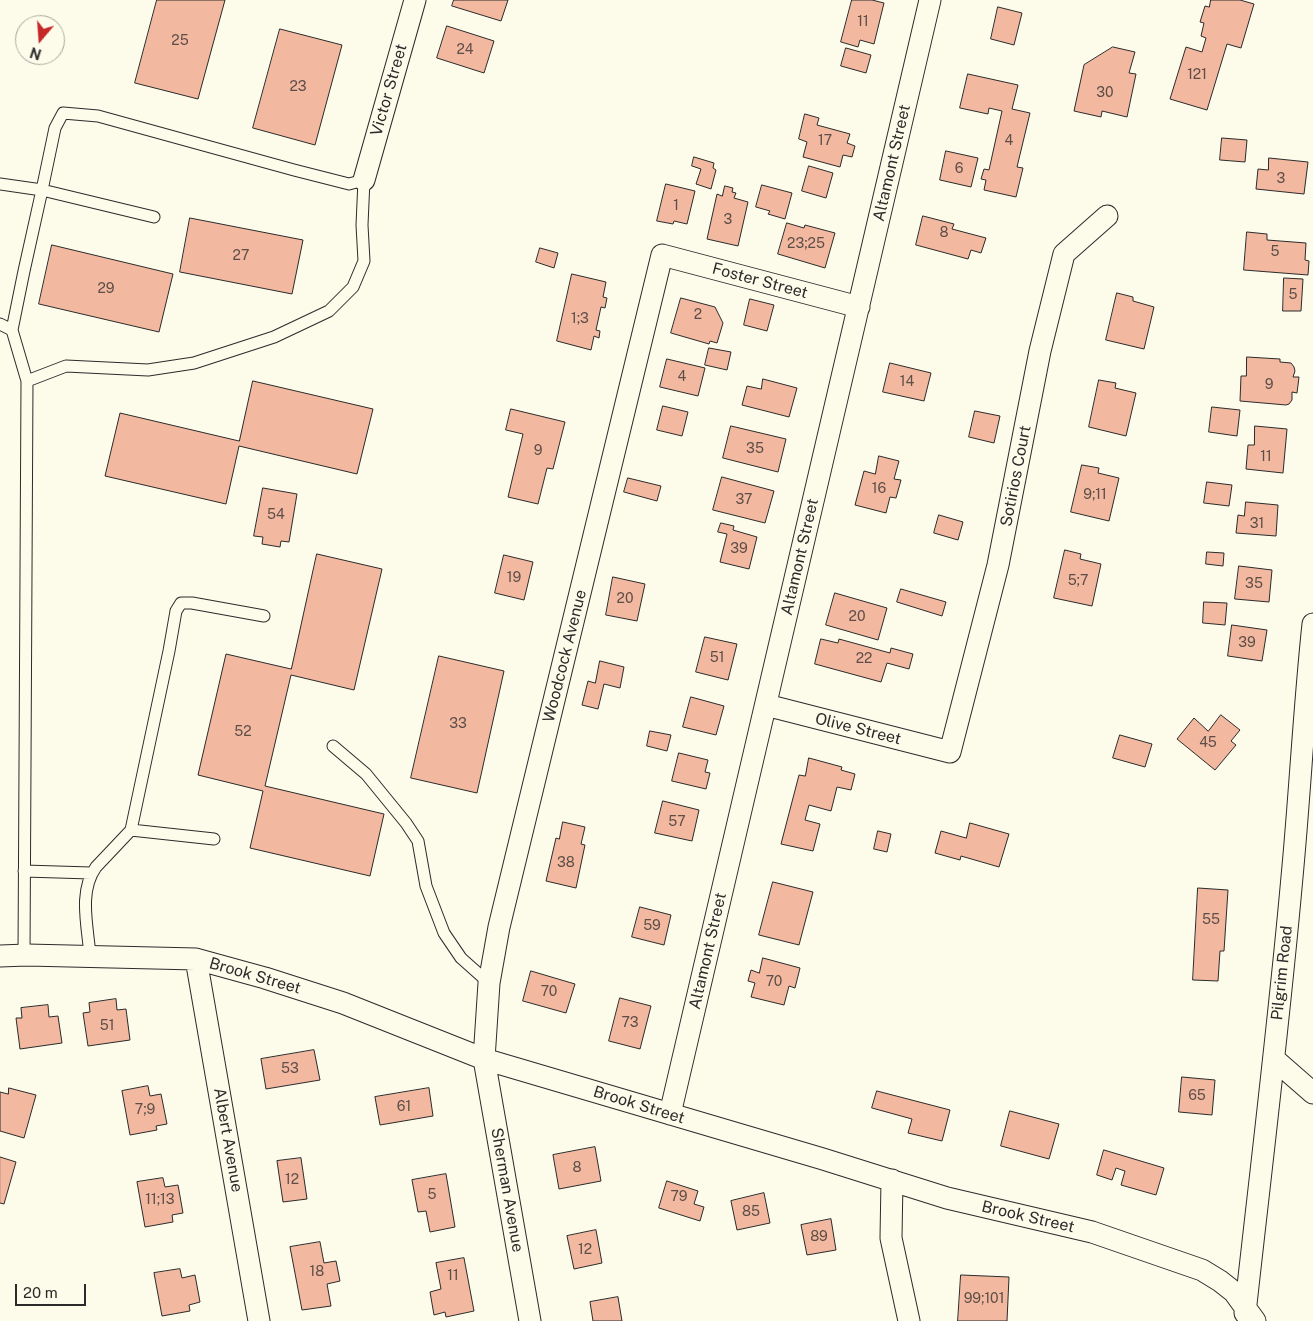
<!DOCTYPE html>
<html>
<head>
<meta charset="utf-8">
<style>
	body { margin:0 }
	#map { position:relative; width:1313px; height:1321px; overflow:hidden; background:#fdfbea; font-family:"Public Sans",sans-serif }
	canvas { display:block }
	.north { position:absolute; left:15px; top:15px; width:50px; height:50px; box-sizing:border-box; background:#fdfbea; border:1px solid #a9a89e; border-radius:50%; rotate:198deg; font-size:14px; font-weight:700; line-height:20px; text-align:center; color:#2b2b2b }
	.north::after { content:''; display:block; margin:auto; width:18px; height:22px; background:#c62828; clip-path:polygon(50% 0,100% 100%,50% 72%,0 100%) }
	.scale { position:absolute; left:15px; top:1284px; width:71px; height:22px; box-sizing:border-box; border:2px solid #2b2b2b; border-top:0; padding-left:6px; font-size:15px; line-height:18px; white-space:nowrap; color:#2b2b2b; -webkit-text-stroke:4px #fdfbea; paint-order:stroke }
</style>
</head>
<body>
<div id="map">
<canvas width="1313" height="1321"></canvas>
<div class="north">N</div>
<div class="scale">20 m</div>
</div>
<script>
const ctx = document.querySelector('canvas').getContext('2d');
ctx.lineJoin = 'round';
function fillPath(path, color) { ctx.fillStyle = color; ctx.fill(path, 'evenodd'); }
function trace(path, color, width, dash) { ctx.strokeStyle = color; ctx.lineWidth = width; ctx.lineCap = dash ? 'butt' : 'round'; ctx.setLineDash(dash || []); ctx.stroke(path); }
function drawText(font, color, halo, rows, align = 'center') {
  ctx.font = font + ' "Public Sans",sans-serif'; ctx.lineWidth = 4; ctx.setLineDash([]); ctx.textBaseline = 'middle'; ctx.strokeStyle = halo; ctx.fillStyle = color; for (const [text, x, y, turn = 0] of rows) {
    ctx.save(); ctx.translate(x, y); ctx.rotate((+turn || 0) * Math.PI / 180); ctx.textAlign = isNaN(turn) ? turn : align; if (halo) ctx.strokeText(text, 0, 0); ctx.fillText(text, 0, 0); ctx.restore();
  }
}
const building = new Path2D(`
	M157,0H225L198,99L135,83Z
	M454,0H508L501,21L452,6Z
	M852,0H872L884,3L874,44L860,40L858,47L841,42Z
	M1211,0H1240L1254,4L1241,48L1227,44L1207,110L1170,99L1186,47L1202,52L1206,38L1201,36L1204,23L1200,22L1205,6L1209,7Z
	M998,7L1022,13L1014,45L991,39Z
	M447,26L494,41L484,73L437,58Z
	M280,29L342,45L315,145L253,128Z
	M1113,47L1135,52L1129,73L1136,74L1127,117L1102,111L1101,117L1074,111L1084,65Z
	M846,48L871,55L866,73L841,66Z
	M968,74L1018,85L1012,109L1030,113L1017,167L1023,168L1016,197L984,190L986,180L981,179L984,169L989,170L1002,111L989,108L988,114L960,108Z
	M805,114L819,118L817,125L850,134L847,143L855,146L852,157L843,155L840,167L803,157L807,142L799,139Z
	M1222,138L1247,140L1245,162L1220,160Z
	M946,151L978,158L971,187L940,180Z
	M694,157L714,163L713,168L716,170L711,189L696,184L701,169L692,166Z
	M1269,158L1308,162L1304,194L1256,189L1258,169L1268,170Z
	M809,166L833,173L826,198L802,191Z
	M666,184L695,191L687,224L674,221L673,224L657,221Z
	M762,185L792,193L785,219L768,214L770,211L756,207Z
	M725,186L733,188L732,192L736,193L734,198L748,202L738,246L707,239L717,194L722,196Z
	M923,216L954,224L952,229L986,238L981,253L971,250L968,259L916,245Z
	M190,218L303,240L292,294L180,272Z
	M787,223L804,228L805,225L835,233L825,268L778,254Z
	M1247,232L1267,234V240L1306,243L1305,260L1309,261L1308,275L1244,270Z
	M52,245L173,274L159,332L39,304Z
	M540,248L558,253L554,268L536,262Z
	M572,274L606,282L603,297L607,298L605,308L601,307L596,330L600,331L599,338L594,336L591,350L557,341Z
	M1284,278L1303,279L1301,311H1283Z
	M1117,293L1133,297V301L1154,307L1144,349L1106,340Z
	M681,298L715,307L723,323L717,343L710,341L709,344L671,333Z
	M750,299L774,305L767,331L744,325Z
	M709,348L731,352L727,370L705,365Z
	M1247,357L1280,359V362L1291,363L1294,367L1295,371L1293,377H1299L1297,393L1292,392V400L1289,404L1286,405L1240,401L1241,376H1246Z
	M667,359L705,368L698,396L660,387Z
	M890,363L931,373L924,401L883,392Z
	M763,379L797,388L789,417L742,405L747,386L761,389Z
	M1099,380L1116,383L1115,388L1136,393L1126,436L1089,427Z
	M253,381L373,409L357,474L239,446L226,504L105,476L120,413L239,441Z
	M663,406L688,412L682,436L657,430Z
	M1212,407L1240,410L1237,436L1209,432Z
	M511,409L565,422L553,469L547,468L538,504L508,497L523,434L506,430Z
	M975,411L1000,416L994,443L969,437Z
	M731,426L786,439L778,472L723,458Z
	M1255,426L1287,429L1283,473L1246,469L1248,445H1254Z
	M879,456L899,461L894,479L901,480L896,498L890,497L886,513L855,505L864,471L875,474Z
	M1082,465L1099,468L1098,473L1119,478L1109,521L1071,512Z
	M722,477L774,491L765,523L713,510Z
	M628,478L661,486L657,501L624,492Z
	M1207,482L1232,485L1229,506L1204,503Z
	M263,488L297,494L289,542L281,541L280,547L262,544L263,537L254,536Z
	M1246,502L1278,505L1276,536L1236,533L1238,515L1244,516Z
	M939,515L963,522L958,540L934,533Z
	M721,523L734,526L733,530L757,537L749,569L720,562L727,534L718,532Z
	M1065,550L1081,554L1080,559L1101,564L1092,606L1054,598Z
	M1207,552L1224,553L1223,566L1206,564Z
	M317,554L382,569L354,690L291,675L265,786L384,814L370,876L250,848L263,791L198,775L226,654L291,669Z
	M504,555L533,562L524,600L495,593Z
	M1239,566L1272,570L1269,602L1235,599Z
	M613,577L645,584L637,621L606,615Z
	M901,589L946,602L942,616L897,602Z
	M835,593L887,608L878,640L826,625Z
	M1204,602L1227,603L1225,625L1203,623Z
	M1232,625L1267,630L1262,661L1228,656Z
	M705,637L737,644L728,680L696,672Z
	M821,639L838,643L839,639L890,653L891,648L913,654L909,669L887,663L881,682L815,664Z
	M439,656L504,671L477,793L411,778Z
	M600,661L624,667L620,688L604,684L598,709L582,705L588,681L595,683Z
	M691,697L724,706L716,735L683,727Z
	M1221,715L1240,730L1231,741L1236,745L1215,770L1177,739L1194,718L1208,731Z
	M650,731L671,735L667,751L647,746Z
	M1120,735L1152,744L1145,767L1113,758Z
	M679,753L708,760L705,772L710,773L706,789L672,781Z
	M809,758L842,767L841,770L855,774L851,790L837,787L831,811L809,805L805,820L820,824L813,851L781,844L799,775L805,776Z
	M663,801L699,810L692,841L655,833Z
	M563,822L585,827L581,844L585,845L576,888L546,881L556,838L559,839Z
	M970,823L1009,834L999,867L961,856L960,860L935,853L941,831L966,838Z
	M878,831L891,834L887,852L874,849Z
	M773,882L813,892L799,945L759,935Z
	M1198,888L1228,890L1224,951H1220L1218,981L1193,980Z
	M640,907L671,915L664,945L632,937Z
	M763,958L800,968L795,988L789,986L784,1005L751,997L755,983L748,981L751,970L759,973Z
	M531,971L575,984L566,1013L523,1001Z
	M620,998L651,1006L640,1049L609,1041Z
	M116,999L117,1010L126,1009L130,1040L88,1046L83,1013L90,1012L89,1003Z
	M48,1005L49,1017L58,1016L62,1043L20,1049L16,1018H22L21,1008Z
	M314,1050L320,1080L266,1089L261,1059Z
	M1182,1077L1215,1080L1212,1115L1179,1112Z
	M148,1086L150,1096L161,1094L167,1124L156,1126L157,1130L130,1135L122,1091Z
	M9,1088L36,1095L24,1138L0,1131V1092L8,1094Z
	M429,1088L433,1116L380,1125L375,1097Z
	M877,1091L950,1110L942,1141L908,1133L912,1119L872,1108Z
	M1010,1111L1059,1124L1049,1159L1001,1146Z
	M595,1147L601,1181L559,1189L553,1155Z
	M1104,1150L1164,1168L1156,1195L1121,1185L1125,1171L1116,1168L1112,1180L1097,1175Z
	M0,1157L16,1162L4,1204L0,1203Z
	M301,1158L307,1199L283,1202L277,1161Z
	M446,1174L455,1227L430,1232L426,1211L418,1212L412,1180Z
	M163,1178L165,1187L178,1185L183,1213L172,1215L173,1222L145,1227L137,1182Z
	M667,1181L698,1191L694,1204L704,1207L700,1221L659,1208Z
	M764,1193L770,1223L737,1230L731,1201Z
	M831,1219L836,1250L807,1255L801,1225Z
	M596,1230L602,1263L574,1269L567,1236Z
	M320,1242L324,1263L336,1261L340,1281L327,1284L331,1306L302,1310L290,1247Z
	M464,1258L474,1311L446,1317L445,1312L434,1315L430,1292L441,1289L436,1263Z
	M180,1269L182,1278L195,1275L200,1302L189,1305L190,1311L162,1316L154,1273Z
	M961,1275L1009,1277L1007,1321H958Z
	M618,1297L622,1321H593L590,1302Z`);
const service = new Path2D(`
	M0,184L42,190L154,217
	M0,324L12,330
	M333,746L366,774L406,823L418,841L426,886L444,933L461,958L489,983
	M131,830L214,839
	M24,871L91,873
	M24,955L27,381L66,366L148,370L194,363L274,337L329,311L353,287L364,261L362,225L364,180L349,184L294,170L98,116L63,113L55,128L42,190L24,271L12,330L27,381
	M90,956C88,927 78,892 96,867L131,830L169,651L176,611L181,603H192L264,616`);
const minor = new Path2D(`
	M364,180L415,0
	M766,705L950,752L998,565L1040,351L1064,254L1107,216
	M0,956L27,955L196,959L265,978L343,1003L484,1059L823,1159L947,1198L1092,1232L1202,1270L1220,1281L1234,1292L1255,1321
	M196,959L259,1321
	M1274,1059L1313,1093
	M670,1114L930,0
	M892,1180L891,1238L909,1321
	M1245,1313C1261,1168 1279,1023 1292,877C1300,793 1304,708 1313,624
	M530,1321L484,1059L489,983L499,927L662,255L859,307`);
const numberNames = [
	["11",863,22],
	["25",180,41],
	["24",465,50],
	["121",1197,75],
	["23",298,87],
	["30",1105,93],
	["17",825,141],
	["4",1009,141],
	["6",959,169],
	["3",1281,179],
	["1",676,206],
	["3",728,220],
	["8",944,233],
	["23;25",806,244],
	["5",1275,252],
	["27",241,256],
	["29",106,289],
	["5",1293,295],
	["2",698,315],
	["1;3",580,319],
	["4",682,377],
	["14",907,382],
	["9",1269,385],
	["35",755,449],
	["9",538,451],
	["11",1266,457],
	["16",879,489],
	["9;11",1095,495],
	["37",744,500],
	["54",276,515],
	["31",1257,524],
	["39",739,549],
	["19",514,578],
	["5;7",1078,581],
	["35",1254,584],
	["20",625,599],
	["20",857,617],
	["39",1247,643],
	["51",717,658],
	["22",864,659],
	["33",458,724],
	["52",243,732],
	["45",1208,743],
	["57",677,822],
	["38",566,863],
	["55",1211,920],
	["59",652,926],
	["70",774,982],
	["70",549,992],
	["73",630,1023],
	["51",107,1026],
	["53",290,1069],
	["65",1197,1096],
	["61",404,1107],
	["7;9",145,1110],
	["8",577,1168],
	["12",292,1180],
	["5",432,1195],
	["79",679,1197],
	["11;13",160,1200],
	["85",751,1212],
	["89",819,1237],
	["12",585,1250],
	["18",317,1272],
	["11",453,1276],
	["99;101",984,1299]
];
const streetNames = [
	["Victor Street",389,90,-74],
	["Altamont Street",892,163,-77],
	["Foster Street",760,281,15],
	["Sotirios Court",1016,476,-79],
	["Altamont Street",800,557,-77],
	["Woodcock Avenue",565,656,-76],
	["Olive Street",858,729,14],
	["Altamont Street",708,951,-77],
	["Pilgrim Road",1282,973,-84],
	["Brook Street",255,976,16],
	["Brook Street",639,1105,17],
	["Albert Avenue",228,1140,80],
	["Sherman Avenue",507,1190,80],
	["Brook Street",1028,1217,13]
];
fillPath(building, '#f2b8a0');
trace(building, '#2b2b2b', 1);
trace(service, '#2b2b2b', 13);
trace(minor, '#2b2b2b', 23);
trace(service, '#fdfbea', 11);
trace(minor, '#fdfbea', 21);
drawText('14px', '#5d4e48', null, numberNames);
drawText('16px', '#2b2b2b', '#fdfbea', streetNames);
</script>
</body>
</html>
